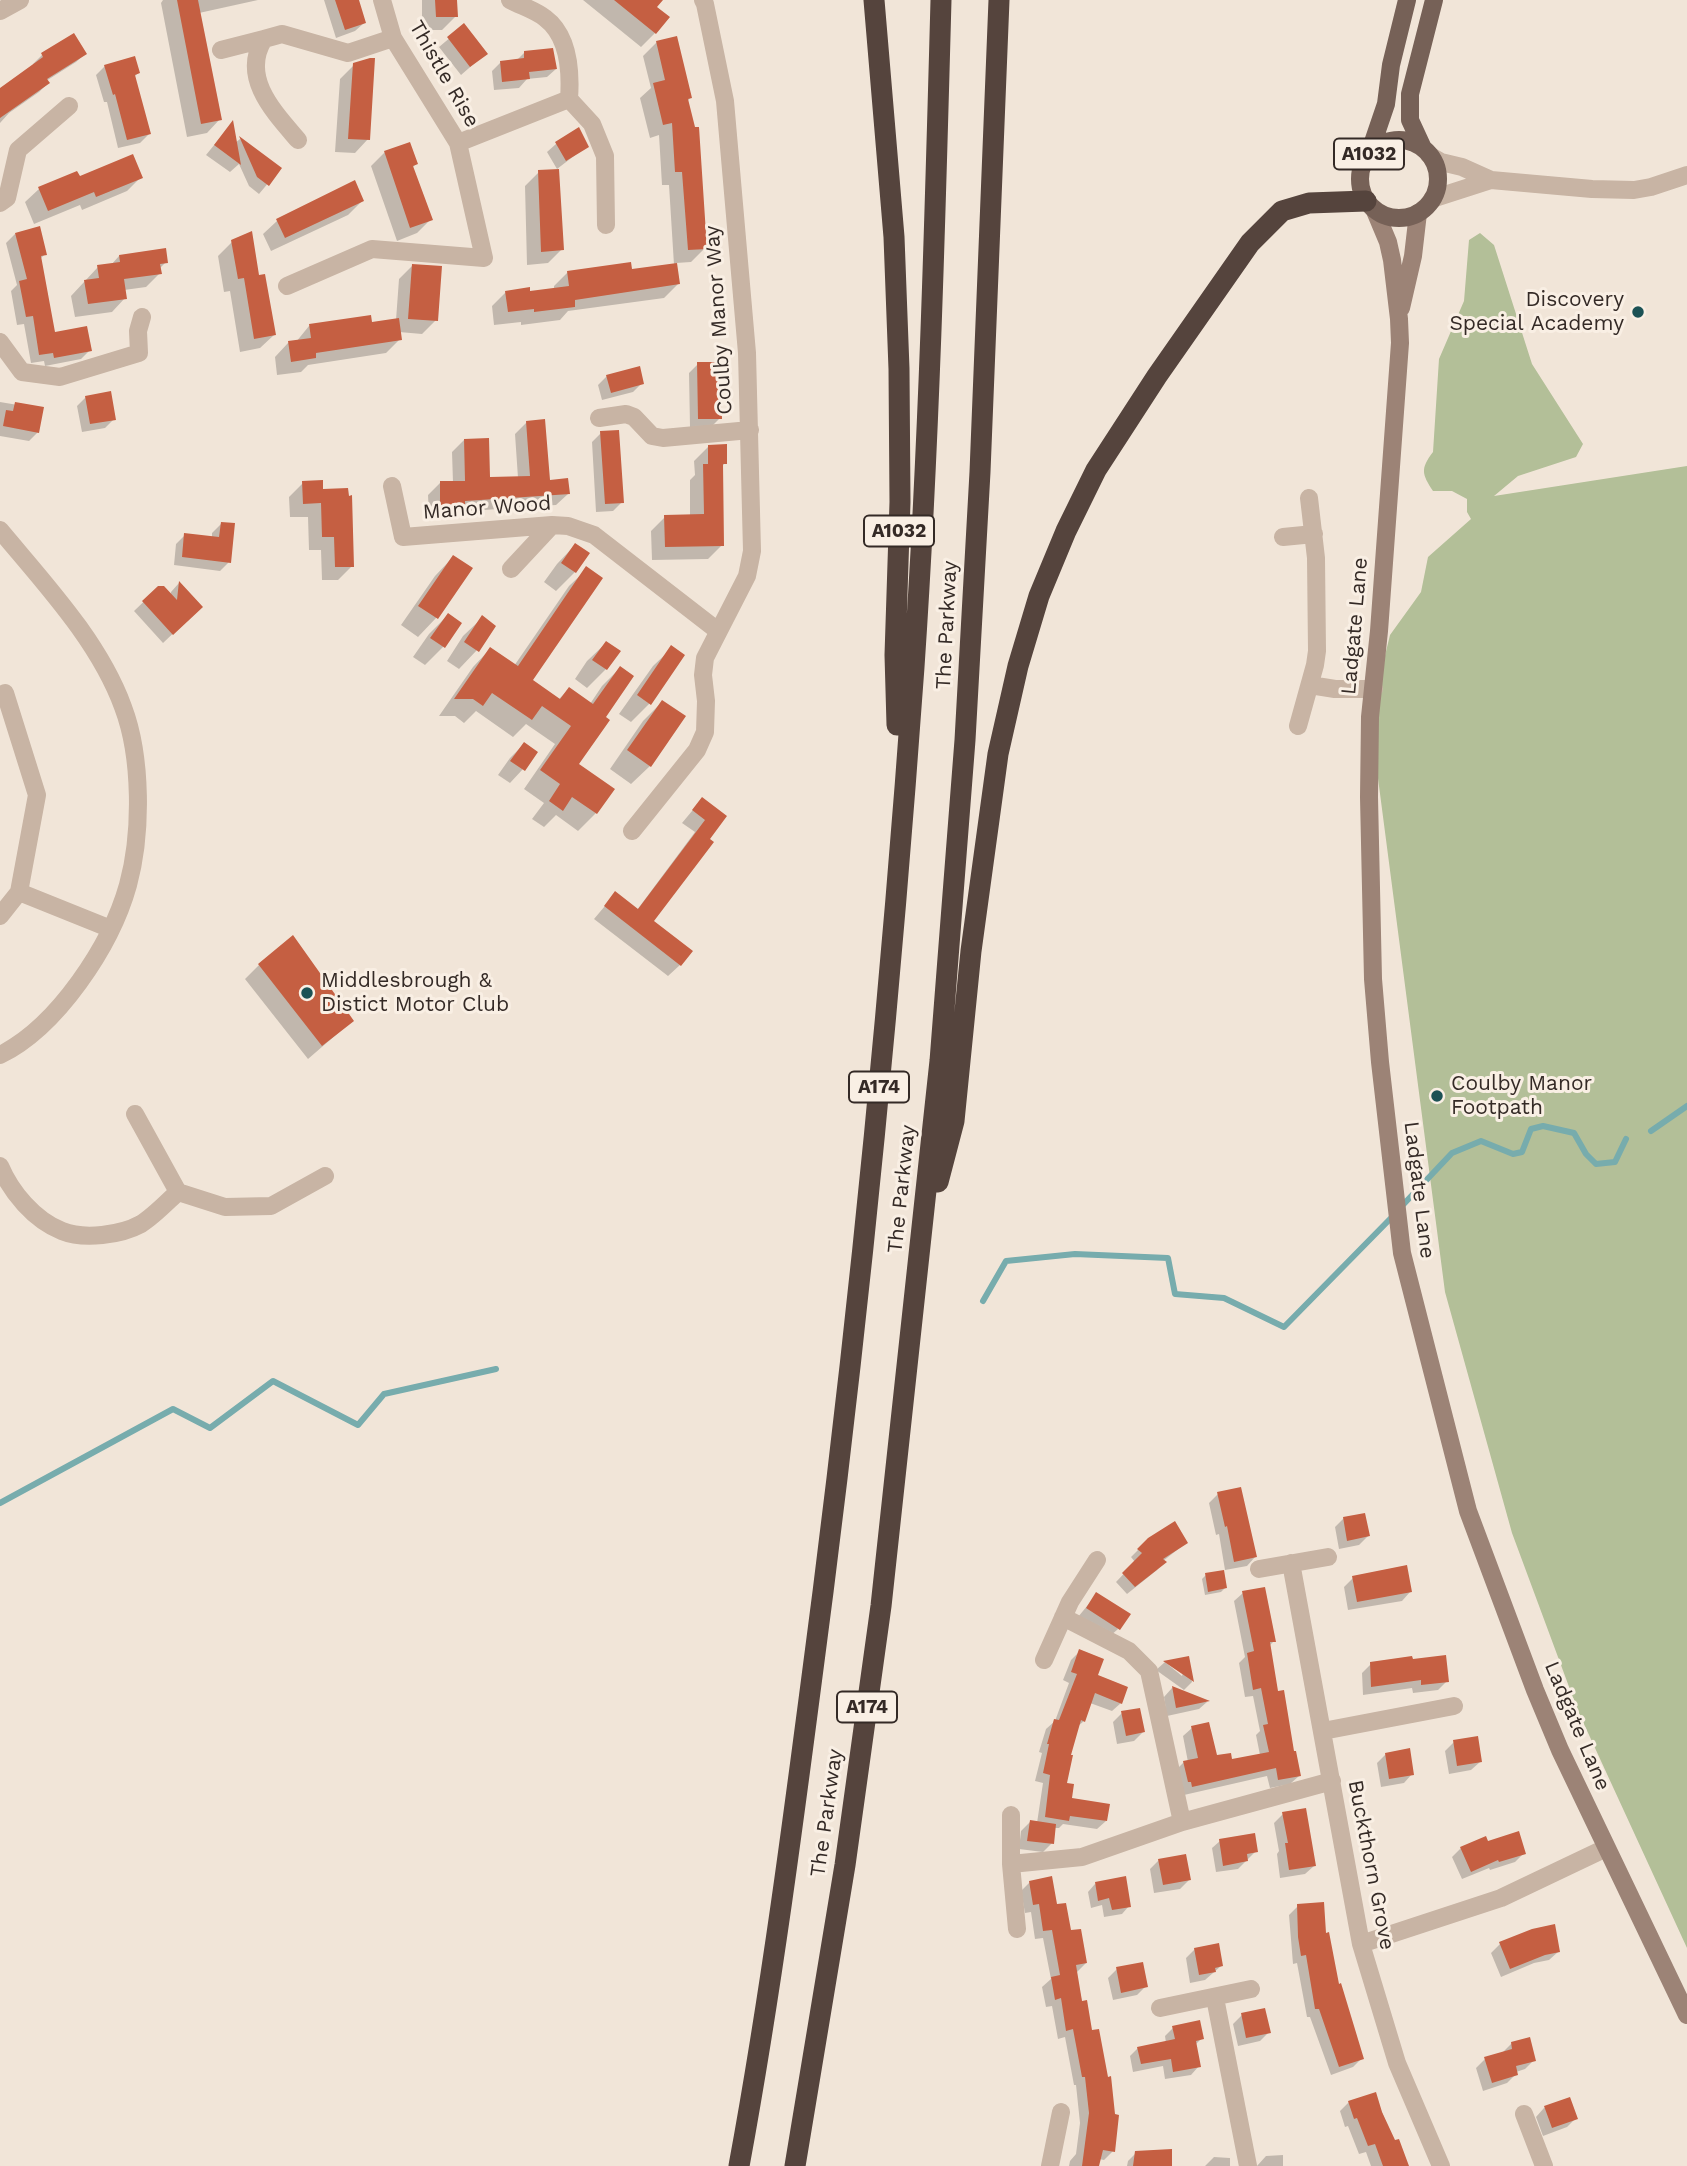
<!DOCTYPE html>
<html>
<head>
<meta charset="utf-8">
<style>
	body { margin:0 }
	canvas { display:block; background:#f1e5d8 }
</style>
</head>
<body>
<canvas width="1687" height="2166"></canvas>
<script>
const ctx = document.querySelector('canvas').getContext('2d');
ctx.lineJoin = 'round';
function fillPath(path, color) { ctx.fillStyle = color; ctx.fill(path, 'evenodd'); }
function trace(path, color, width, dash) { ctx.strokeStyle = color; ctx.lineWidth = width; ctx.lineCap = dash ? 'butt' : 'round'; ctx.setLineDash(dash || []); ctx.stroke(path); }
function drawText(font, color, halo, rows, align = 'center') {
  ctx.font = font + ' "Work Sans",sans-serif'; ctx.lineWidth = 6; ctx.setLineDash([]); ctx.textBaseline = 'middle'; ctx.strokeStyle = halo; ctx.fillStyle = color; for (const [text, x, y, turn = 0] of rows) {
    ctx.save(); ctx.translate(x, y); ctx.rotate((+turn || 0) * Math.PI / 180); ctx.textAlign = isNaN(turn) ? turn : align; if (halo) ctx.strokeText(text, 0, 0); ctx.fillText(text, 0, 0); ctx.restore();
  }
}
const green = new Path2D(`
	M1480,233L1494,245L1532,364L1583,444L1576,457L1518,476L1494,496L1687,466V1948L1578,1711L1512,1533L1445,1292L1370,717L1390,635L1421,592L1428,557L1471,519L1467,512V499L1452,491H1433C1422,474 1420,469 1433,452L1439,359L1464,301L1469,240Z`);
const shadow = new Path2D(`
	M163,0H258L199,13L220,119L207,133L187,137L161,3Z
	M324,0H357L364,23L355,31L336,38Z
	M422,0H456V16L442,30H422Z
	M583,0H646L655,33L641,47Z
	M464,26L476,62L461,75L439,47Z
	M657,42L690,98L687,102L705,248L691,262L676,263L678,284L664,298L568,311L560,320L521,325V322L494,325L492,306L506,292L529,293L554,290V286L568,272L630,271L674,265L669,185H662L659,135L650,138L640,98L651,88L643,56Z
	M524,53L556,69L547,77L527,79L519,88L494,90L492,71L501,62L516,61Z
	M85,54L76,62L46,81L48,83L39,92L9,113L0,123V93L34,66L33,64L42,55Z
	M354,65L368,139L355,153L335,152L340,79Z
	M105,66L138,73L134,77L149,134L140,143L118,148L107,102H104L96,75Z
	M232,123L235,143L240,139L280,169L259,194L249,186L239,164L230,172L206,155Z
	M578,129L587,146L557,169L547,152L556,144Z
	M385,152L416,164L412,168L431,219L417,233L397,241L371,166Z
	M539,172L562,249L548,263L527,265L525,186Z
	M141,177L127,191L82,210L80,205L34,224L25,202L39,189L79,178Z
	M362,201L348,215L271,251L263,234L277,221Z
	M15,234L45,254L40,259L54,334L90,350L81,359L45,366L44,361L31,363L24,324L17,325L11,291L17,285L6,243Z
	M232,242L258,276L274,335L260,348L240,352L230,291L224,292L218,256Z
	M119,256L166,262L159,269L160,273L146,287L124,290L125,298L112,312L75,317L71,296L98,267L111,265Z
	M413,265L436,320L422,334L399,332L400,339L386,353L308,365L301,372L277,375L275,357L288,343L296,342L309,326L371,324L396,320L399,279Z
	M698,364L720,418L711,427H690L689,373Z
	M607,376L642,383L633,392L602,400L598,385Z
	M86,397L114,419L105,428L82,432L77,406Z
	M0,402L42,409L38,432L29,441L0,436Z
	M527,422L548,482L568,494L556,505L455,512L452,515L429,516L428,495L440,483H453L452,452L464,440L488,479L518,478L515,434Z
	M601,433L622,502L613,511L596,512L592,442Z
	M708,447L725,463L721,468L722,545L708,559L652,560L651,531L665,517H690V480L695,475L694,461Z
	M303,483L321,490L352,566L338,580H322L321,550H309L308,517H290L289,497Z
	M221,524L229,562L220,571L174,565L176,544L185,535L212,538V533Z
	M575,545V572L556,591L544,582L557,564Z
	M453,557L470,569L436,618L418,637L401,625L435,576Z
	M587,569L531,681L558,700L569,689L590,704L602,686L620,668L604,717L577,765L596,813L578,831L556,815L544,827L532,819L544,803L524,789L555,744L526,724L513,737L476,711L464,723L455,716H439L473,667L490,649L514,666L569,586Z
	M179,583L201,607L163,643L134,611L158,588L170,596L171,592Z
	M448,615L443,647L425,665L413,657L429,634Z
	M482,618L477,650L459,669L447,661L463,636Z
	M606,643V669L587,688L575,679L587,661Z
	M672,648L649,704L631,722L619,714L653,666Z
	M662,702L650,766L631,784L610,769L643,721Z
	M524,744L523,769L510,783L498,775L510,758Z
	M702,799L725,816L652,921L680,965L668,976L594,919L615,894L637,910L695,832L682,823Z
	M259,965L352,1021L308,1059L245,979Z
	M1218,1494L1255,1557L1247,1566L1225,1570L1219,1534L1216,1535L1209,1503Z
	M1344,1518L1368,1536L1359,1545L1339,1549L1335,1527Z
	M1186,1543L1163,1561L1157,1570L1127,1594L1116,1582L1135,1562L1131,1557L1138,1550Z
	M1206,1575L1225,1588L1221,1592L1205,1595L1202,1579Z
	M1353,1578L1410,1592L1402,1601L1348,1610L1344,1587Z
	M1243,1593L1274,1641L1269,1646L1277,1693L1299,1776L1290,1784L1270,1788L1267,1776L1184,1795L1175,1771L1184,1762H1188L1183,1736L1192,1728L1215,1757L1231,1761L1260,1755L1256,1735L1260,1731L1253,1696L1245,1697L1239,1663L1245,1657L1234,1601Z
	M1097,1594L1118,1629L1109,1637L1078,1617Z
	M1080,1651L1095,1676L1121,1703L1112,1711L1090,1703L1084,1721L1077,1727L1069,1756L1065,1785L1070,1800L1106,1821L1097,1829L1063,1824L1059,1828H1054L1052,1843L1043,1852L1019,1849L1021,1831L1030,1822L1037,1823L1043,1783L1035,1781L1042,1753L1039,1752L1046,1729L1055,1721L1069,1683L1063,1680L1071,1660Z
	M1188,1658L1192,1682L1184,1690L1156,1670L1165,1662L1182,1676Z
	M1371,1664L1447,1681L1438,1690L1413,1693L1412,1688L1363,1695L1362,1673Z
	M1172,1688L1207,1702L1199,1709L1167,1716L1164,1697Z
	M1122,1713L1143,1732L1134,1741L1117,1744L1113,1722Z
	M1454,1742L1480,1762L1471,1770L1449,1774L1445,1751Z
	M1386,1754L1412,1774L1404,1783L1381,1787L1377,1763Z
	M1283,1814L1314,1866L1305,1874L1280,1878L1277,1854L1279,1851L1274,1823Z
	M1220,1841L1256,1851L1238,1869L1216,1872L1212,1848Z
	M1487,1844L1524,1853L1515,1862L1490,1870L1489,1868L1462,1879L1452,1857L1461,1848Z
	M1159,1860L1189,1880L1180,1889L1154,1893L1150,1869Z
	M1030,1882L1056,1906L1086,1963L1076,1973L1113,2151L1104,2160L1099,2159L1097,2166H1069L1070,2161L1076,2154L1080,2123L1076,2085H1074L1065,2037L1058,2039L1052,2006L1046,2007L1042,1987L1051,1979L1043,1938L1035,1939L1031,1912L1025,1913L1021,1891Z
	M1095,1884L1129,1906L1122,1914L1104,1917L1102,1905L1091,1908L1088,1892Z
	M1298,1906L1325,1935L1337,1986L1362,2058L1353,2067L1331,2075L1310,2017H1307L1297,1963L1293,1964L1289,1915Z
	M1532,1930L1558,1952L1549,1960L1534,1963L1501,1977L1491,1953L1500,1944Z
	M1195,1949L1221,1966L1205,1980L1190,1983L1186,1958Z
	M1117,1969L1146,1986L1137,1995L1113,2000L1108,1978Z
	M1242,2015L1269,2032L1260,2041L1238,2046L1233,2024Z
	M1173,2028L1202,2038L1195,2045L1199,2066L1191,2075L1165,2079L1163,2066L1133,2072L1130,2056L1138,2048L1166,2043L1165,2036Z
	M1512,2043L1534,2060L1525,2069L1516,2072V2074L1507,2083L1483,2091L1476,2068L1485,2059L1503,2052Z
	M1375,2095L1394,2142L1403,2166H1371L1366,2152L1359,2154L1348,2126L1345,2127L1340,2111L1349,2102Z
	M1569,2099L1576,2118L1567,2127L1543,2136L1536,2117L1544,2108Z
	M1136,2153L1171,2166H1127L1128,2161Z
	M1283,2155V2166H1257L1266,2156Z
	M1214,2157L1230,2158V2166H1205Z`);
const stream = new Path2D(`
	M1651,1131L1687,1106
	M1400,1208L1452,1153L1481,1141L1513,1154L1522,1152L1531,1129L1543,1126L1574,1133L1586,1154L1596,1164L1615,1162L1626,1139
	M983,1301L1006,1261L1075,1254L1168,1258L1175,1294L1224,1298L1284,1327L1393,1216
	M0,1503L173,1409L210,1428L273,1381L358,1425L384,1394L496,1369`);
const building = new Path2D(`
	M177,0H198L222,120L201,124Z
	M335,0H359L366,23L345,30Z
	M435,0H457L458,17H436Z
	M614,0H663L657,7L670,17L656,34Z
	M464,23L488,54L470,67L447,37Z
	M74,33L87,54L47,79L50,83L0,118V88L43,57L41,53Z
	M677,36L692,98L688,99L695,127H699L707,249L688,250L682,172H675L672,123L663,125L653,83L665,80L656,41Z
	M553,48L557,69L529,72L530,79L502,82L500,61L524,58V51Z
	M135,56L140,73L135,75L151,134L127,140L115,94L113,95L104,65Z
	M370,58H375L370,140L348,139L353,63Z
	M233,120L241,165L214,145Z
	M579,127L589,147L566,161L555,142Z
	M239,136L282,168L269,186L257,177Z
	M410,142L418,164L413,166L433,220L410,228L384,151Z
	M133,154L143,178L96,197L94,192L48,211L38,187L77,171L80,176Z
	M559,169L564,250L541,252L538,170Z
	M355,180L364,201L285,238L276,219Z
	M40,226L47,255L41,256L55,332L87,326L92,351L54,358L53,353L39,355L33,316L26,317L19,281L27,279L15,233Z
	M252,231L259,275L265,274L276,335L254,339L244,278L238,279L231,240Z
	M166,248L168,263L160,264L162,274L124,279L127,299L88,304L84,280L99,278L97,265L120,262L119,255Z
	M631,262L632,269L677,263L680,284L575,300V307L534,312V309L508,312L505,291L530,287V291L569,286L567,271Z
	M412,264L442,266L438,321L408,319Z
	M371,315L372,322L399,318L402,340L316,353V358L291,362L288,341L311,338L309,324Z
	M697,362H720L722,419H698Z
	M640,366L644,384L611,393L606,375Z
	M111,391L116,420L90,424L85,396Z
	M15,402L44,407L39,433L3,426L6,410L13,411Z
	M545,419L550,480L568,478L570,494L465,501V504L440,505V481H465L464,439L489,438L490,477L530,476L526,421Z
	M619,430L624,503L605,504L600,431Z
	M727,444V464H718H723L724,546L665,547L664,515L704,514L703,464H708V445Z
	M323,480V489L348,488L349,496L352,495L354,567H335L334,537H322L321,503L303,504L302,481Z
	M221,522L235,523L231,563L182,557L184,533L219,537Z
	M575,543L590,553L576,573L561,563Z
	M453,555L473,568L438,619L418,606Z
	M586,566L603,578L533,680L560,699L569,687L593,704L620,666L634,676L606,717L610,720L579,764L615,789L597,814L572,797L563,811L549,801L560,784L540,770L571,726L542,706L532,720L492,693L483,706L473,699H454L490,647L518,666Z
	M179,581L203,607L173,635L142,601L158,586H164L177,600Z
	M448,613L462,623L445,648L430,638Z
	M482,615L496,626L479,652L464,642Z
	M606,641L621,651L607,670L592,660Z
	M671,645L685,655L651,705L637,695Z
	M662,700L686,716L651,767L627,750Z
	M524,742L538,752L525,771L510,761Z
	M702,797L727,816L710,839L714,842L654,921L693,951L681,966L604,906L615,891L638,909L705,820L692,810Z
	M293,935L354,1021L322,1046L258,964Z
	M1241,1487L1257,1557L1234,1562L1227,1526L1225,1527L1217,1492Z
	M1365,1513L1370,1536L1347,1541L1343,1517Z
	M1175,1521L1188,1543L1163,1559L1167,1562L1135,1587L1122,1573L1142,1553L1137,1549L1148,1538Z
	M1407,1565L1412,1592L1357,1602L1352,1576Z
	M1224,1570L1227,1588L1208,1592L1205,1573Z
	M1265,1587L1276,1642H1270L1278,1691L1284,1690L1294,1751H1296L1301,1776L1278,1780L1276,1768L1192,1787L1191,1782H1188L1183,1761L1198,1758L1191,1726L1209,1722L1217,1755L1231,1753L1232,1759L1269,1752L1263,1725L1268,1724L1261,1688L1253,1690L1247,1653L1254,1651L1242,1591Z
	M1096,1592L1131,1614L1120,1630L1086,1608Z
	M1079,1649L1104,1659L1098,1675L1128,1687L1122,1704L1095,1693L1085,1722L1081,1720L1071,1755H1073L1067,1783L1074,1784L1072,1798L1110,1804L1107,1821L1070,1816L1069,1821L1045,1817L1050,1775L1043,1773L1049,1744H1047L1054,1719L1059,1720L1077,1674L1071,1672Z
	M1446,1655L1449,1682L1421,1685V1680L1371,1687L1370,1662L1412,1656L1413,1659Z
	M1189,1656L1194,1682L1163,1661Z
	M1172,1686L1210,1701L1176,1708Z
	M1140,1708L1145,1732L1126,1736L1121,1711Z
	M1478,1736L1482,1762L1457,1766L1453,1740Z
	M1410,1748L1414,1775L1389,1779L1385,1753Z
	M1306,1808L1316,1866L1289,1870L1285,1843H1288L1282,1812Z
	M1030,1820L1056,1824L1054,1844L1027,1841Z
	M1519,1831L1526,1854L1499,1862L1498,1860L1471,1872L1460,1847L1486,1836L1488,1841Z
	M1255,1833L1258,1852L1247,1854L1248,1861L1223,1866L1219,1839Z
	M1186,1854L1191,1880L1163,1885L1158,1859Z
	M1052,1876L1057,1904L1066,1903L1071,1930L1081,1929L1087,1963L1076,1965L1082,2001L1087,2000L1092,2030L1099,2029L1108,2077L1111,2076L1115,2114L1119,2115L1115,2152L1103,2150L1099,2166H1082L1089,2113L1085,2077H1082L1073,2029L1066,2031L1061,1998L1055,2000L1051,1977L1060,1975L1052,1930L1043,1931L1039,1904L1033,1905L1029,1881Z
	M1126,1876L1131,1907L1112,1910L1109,1898L1098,1901L1095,1882Z
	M1324,1902L1326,1933L1329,1932L1339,1984L1341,1983L1364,2059L1339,2067L1319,2009H1315L1306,1955L1301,1956L1298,1937L1297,1904Z
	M1555,1924L1560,1952L1545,1955L1510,1969L1499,1942L1532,1929Z
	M1219,1943L1223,1966L1215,1968L1216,1972L1199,1975L1194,1948Z
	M1143,1962L1148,1987L1121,1993L1116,1967Z
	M1265,2008L1271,2033L1246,2038L1241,2013Z
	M1200,2020L1204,2039L1196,2041L1201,2067L1173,2072L1171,2059L1141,2064L1137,2047L1175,2039L1172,2026Z
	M1530,2037L1536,2061L1516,2066L1518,2075L1492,2083L1484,2057L1512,2049L1511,2042Z
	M1376,2092L1382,2112L1395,2140L1399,2139L1409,2166H1383L1375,2144L1368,2146L1357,2118L1354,2119L1348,2101Z
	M1570,2097L1578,2119L1552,2128L1544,2106Z
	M1172,2149V2166H1133L1135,2151Z`);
const street = new Path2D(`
	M510,0C521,6 535,10 545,18C569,36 571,71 569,99L592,124L605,156L606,225
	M0,11L20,0
	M221,50L264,39
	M298,140C274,112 240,77 264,39L282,34L348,53L393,38
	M458,143L569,99
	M1429,155L1441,162L1462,167L1491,180L1592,189L1634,190L1651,187L1687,175
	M1432,199L1491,180
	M0,203L7,198L18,150L69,106
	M287,286L372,249L484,258L458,143L393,38L382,0
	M0,342L22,372L60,377L139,353L138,331L142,317
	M599,418L626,414L634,417L652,436L663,438L750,430
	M392,486L403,537L552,525L568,526L594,535L718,631
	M0,530C44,583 99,641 123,707C142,757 142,834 128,885C111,946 57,1027 0,1055
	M1283,537L1314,534
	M511,569L552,525
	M1310,685L1335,689H1374
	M1298,726L1315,665L1317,651L1316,558L1309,498
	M632,831L697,750L705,732L706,701L703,675L705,658L747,576L752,551L747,353L725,101L705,4L703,0
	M19,892L111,929
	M0,916L19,892L37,795L5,693
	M135,1114L178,1192
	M0,1166C11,1192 34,1220 62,1231C84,1240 121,1235 141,1224C154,1216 167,1202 178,1192L225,1207L271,1206L325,1176
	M1291,1563L1361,1944L1397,2063L1441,2166
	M1259,1569L1328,1557
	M1063,1617L1129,1651L1149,1671L1182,1822
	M1044,1660L1070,1602L1097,1560
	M1323,1731L1454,1706
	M1011,1815V1864L1017,1929
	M1011,1864L1082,1857L1182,1822L1332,1781
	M1361,1944L1501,1898L1606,1848
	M1215,1998L1248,2166
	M1160,2008L1251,1989
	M1524,2114L1544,2166
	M1050,2166L1061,2112`);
const secondary = new Path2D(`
	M1375,211L1388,242L1392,260L1399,319L1400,343L1379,631L1370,717L1369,797L1373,979L1380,1062L1402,1253L1468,1511L1535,1690L1560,1750L1687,2015
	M1401,308L1413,256L1418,213`);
const primary = new Path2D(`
	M1360 179a39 39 0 1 1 78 0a39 39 0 1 1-78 0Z
	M1422,146L1410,120V94L1434,0
	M1369,154L1386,104L1391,65L1407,0`);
const highway = new Path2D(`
	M874,0L894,237L899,369L900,502L895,655L897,725
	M938,1182L954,1121L971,951L998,754L1018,666L1039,596L1066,531L1096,470L1157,376L1250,243L1282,211L1309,203L1366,201
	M739,2166C774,1976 798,1784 823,1592C862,1285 892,976 914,667C929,445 935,222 941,0
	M795,2166L845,1865L881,1606L940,1061L965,740L980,472L999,0`);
const markers = [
	[1638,312,7,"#1c5255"],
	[307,993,7,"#1c5255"],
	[1437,1096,7,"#1c5255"]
];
const shields = [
	[1369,154,70],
	[899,531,70],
	[879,1087,60],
	[867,1707,60]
];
const shieldNames = [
	["A1032",1369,154],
	["A1032",899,531],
	["A174",879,1087],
	["A174",867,1707]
];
const streetNames = [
	["Thistle Rise",444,74,60],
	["Coulby Manor Way",719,320,-94],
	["Manor Wood",487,508,-4],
	["The Parkway",947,625,-87],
	["Ladgate Lane",1355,626,-85],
	["The Parkway",902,1189,-84],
	["Ladgate Lane",1419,1190,83],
	["Ladgate Lane",1577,1726,67],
	["The Parkway",827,1813,-82],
	["Buckthorn Grove",1371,1865,79]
];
const poiNames = [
	["Discovery",1624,300,"right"],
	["Special Academy",1624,324,"right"],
	["Middlesbrough &",321,981],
	["Distict Motor Club",321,1005],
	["Coulby Manor",1451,1084],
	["Footpath",1451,1108]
];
fillPath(green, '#b3bf98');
fillPath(shadow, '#0003');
trace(stream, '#77acad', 6);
fillPath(building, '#c55f42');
trace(street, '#c8b4a4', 18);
trace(secondary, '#9c8376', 18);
trace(primary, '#766157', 18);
trace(highway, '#55443d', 21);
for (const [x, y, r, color] of markers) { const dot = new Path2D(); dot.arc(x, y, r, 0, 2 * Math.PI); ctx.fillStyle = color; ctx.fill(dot); trace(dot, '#f9efe4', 2.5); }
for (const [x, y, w] of shields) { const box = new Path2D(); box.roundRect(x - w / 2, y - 15.5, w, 31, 5); ctx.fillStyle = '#f9efe4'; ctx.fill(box); trace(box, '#342a26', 2); }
drawText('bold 19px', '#342a26', null, shieldNames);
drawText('21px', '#342a26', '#f9efe4', streetNames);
drawText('21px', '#342a26', '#f9efe4', poiNames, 'left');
</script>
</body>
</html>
